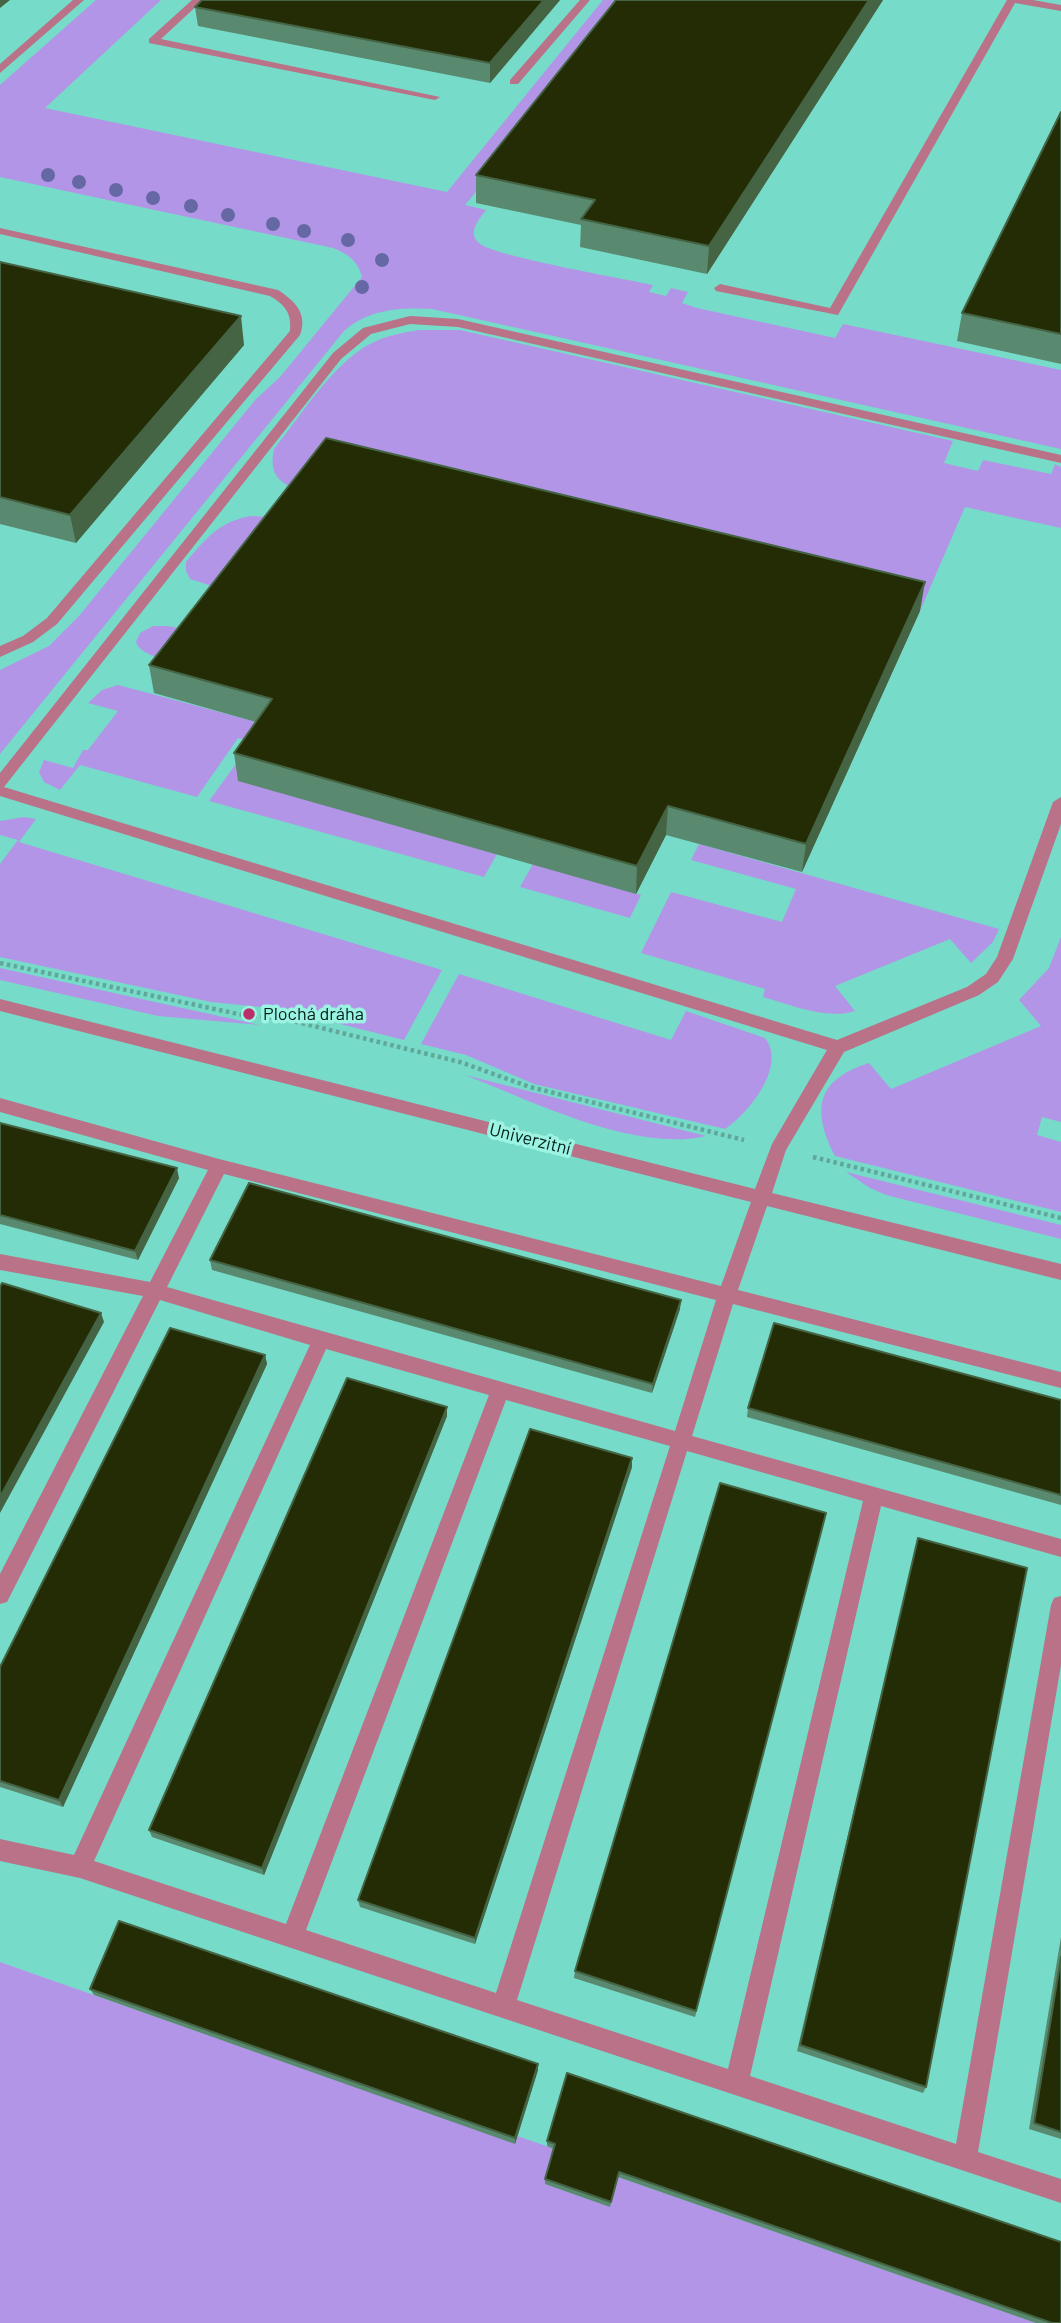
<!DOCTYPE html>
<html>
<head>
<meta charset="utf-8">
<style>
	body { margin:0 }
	canvas { display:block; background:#8ee6d5 }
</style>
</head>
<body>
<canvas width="1061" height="2323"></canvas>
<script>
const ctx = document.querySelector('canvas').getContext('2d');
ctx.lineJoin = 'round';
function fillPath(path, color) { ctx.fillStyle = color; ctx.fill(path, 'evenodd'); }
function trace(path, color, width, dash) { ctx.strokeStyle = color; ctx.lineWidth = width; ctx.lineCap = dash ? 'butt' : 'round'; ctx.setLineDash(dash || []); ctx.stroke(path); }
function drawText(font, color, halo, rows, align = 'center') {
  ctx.font = font + ' Barlow,sans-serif'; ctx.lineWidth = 7; ctx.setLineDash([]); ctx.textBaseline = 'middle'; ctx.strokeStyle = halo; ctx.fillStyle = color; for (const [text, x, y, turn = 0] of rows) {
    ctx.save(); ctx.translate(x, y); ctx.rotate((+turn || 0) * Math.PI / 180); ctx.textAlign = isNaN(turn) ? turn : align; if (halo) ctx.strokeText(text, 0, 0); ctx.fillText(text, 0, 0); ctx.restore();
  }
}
const built = new Path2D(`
	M0,0H1061V2323L675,2197L610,2207L545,2184L517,2137L515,2144L0,1962Z`);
const green = new Path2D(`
	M96,0H161L45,108L447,192L603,0H637L465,205L486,210C479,220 467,232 479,243C492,256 626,279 653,285L649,292L666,296L671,288L688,292L682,303L697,308L835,338L843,324L1061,370V449L432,309C401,307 368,309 344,331L0,754V670L49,646L79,616L256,399L280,377L362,277C358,261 348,254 333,248L0,177V85Z
	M419,330H460L953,441L944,463L978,471L983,460L1051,474L1055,464L1061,467V528L965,507L920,611L329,466L293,488C274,479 270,469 274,449C300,417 332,365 368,345C384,336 401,333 419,330Z
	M251,516L274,517L231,592L190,579L186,571V562C205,539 220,521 251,516Z
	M153,626H168L201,633L178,663C164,658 141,656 136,642L140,633Z
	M118,685L276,727L263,745L238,738L197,797L80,765L60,790L44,782L39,772L44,760L73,768L83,750H88L118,711L88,703L102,690Z
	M247,749L497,854L484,877L209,801Z
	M24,817L36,819L19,842L442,970L404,1040L281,1009L211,1002L0,957V864L18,840L0,835V821Z
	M699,844L999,929L993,942L971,963L950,939L835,986L855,1011C825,1020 792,1005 763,997L765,989L641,953L671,892L782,922L796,889L691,860Z
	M533,864L641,895L630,918L520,887Z
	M1061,937V1122L1042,1117L1037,1135L1061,1142V1212L835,1156C812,1111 815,1080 869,1063L891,1089L1041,1026L1019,1000L1049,968Z
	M0,968L260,1025L158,1016L0,980Z
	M459,974L671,1040L686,1011L765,1038C787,1066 749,1113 725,1129L534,1084L466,1055L421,1044Z
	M465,1075L706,1136C635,1153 532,1101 465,1075Z
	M846,1172L1061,1225V1239L886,1195L870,1188Z
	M0,1962L515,2143L517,2136L555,2149L545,2184L609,2206L618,2177L1037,2323H0Z`);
const path = new Path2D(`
	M0,963L238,1014L285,1019L460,1062L530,1087L744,1140
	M813,1157L1061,1218`);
const minor = new Path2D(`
	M73,0H84L0,73V64Z
	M192,0H203L161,39L440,97L435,100L149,43V39Z
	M580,0H590L518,84H510V80Z
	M1007,0H1033L1061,5V11L1015,3L838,315L716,291L714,288L720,284L830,308Z
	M0,228L278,290C295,301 308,314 300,335L57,624L33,642L0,657V646L23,636L47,618L290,331C292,313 285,305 270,296L0,234Z
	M410,316L458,319L1061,455V463L458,327L410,324L371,334L341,359L4,787L837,1040L967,987L986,974L997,957L1053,802L1061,797V824L1013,959L998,982L979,995L844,1052L786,1150L772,1193L1061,1264V1280L767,1206L738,1290L1061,1372V1388L733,1304L692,1436L1061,1539V1557L881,1506L750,2076L956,2144L1051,1605L1054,1598L1061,1596V1665L978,2152L1061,2179V2203L80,1878L0,1861V1839L74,1855L310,1345L160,1300L7,1602L0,1604V1574L143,1296L0,1270V1254L150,1282L208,1170L0,1112V1098L219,1159L721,1286L751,1202L0,1011V999L755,1189L772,1144L827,1050L0,796V773L333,353L363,328ZM224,1174L716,1300L675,1431L167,1287ZM326,1349L489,1395L286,1924L94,1861ZM506,1400L670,1446L496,1993L306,1930ZM687,1451L863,1501L728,2069L517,2000Z`);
const trees = [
	[48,175],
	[79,182],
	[116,190],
	[153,198],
	[191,206],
	[228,215],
	[273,224],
	[304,231],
	[348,240],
	[382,260],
	[362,287]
];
const wall = new Path2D(`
	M560,0L490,83L198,26L195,7Z
	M616,0H883L707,274L580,247L581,225L476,203V175Z
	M1061,112V364L957,341L962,313Z
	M0,262L244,345L76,543L0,524Z
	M920,611L802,872L666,835L636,894L238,781L234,753L256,722L154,693L149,665Z
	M0,1123L179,1178L138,1260L0,1224Z
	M210,1260L680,1309L652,1393L212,1270Z
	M265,1355L267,1364L63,1807L0,1787V1667Z
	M1061,1400V1505L747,1417L748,1408Z
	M447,1407V1416L264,1875L152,1837L149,1830Z
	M632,1458V1467L475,1944L360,1907L358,1900Z
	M826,1513L695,2017L574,1978L575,1971Z
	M918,1538L926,2087L923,2093L797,2051Z
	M1061,1937V2139L1029,2129Z
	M90,1989L538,2064V2070L515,2144L94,1995Z
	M547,2141L1061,2323H1036L618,2177L610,2207L545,2184V2179L554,2149L547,2146Z`);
const shadedWall = new Path2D(`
	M0,0H10L0,8Z
	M544,0H560L490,83V63Z
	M869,0H883L707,274L709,246Z
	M241,316L244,345L76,543L70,515Z
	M925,582L920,611L802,872L806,844Z
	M668,806L666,835L636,894L637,866Z
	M177,1168L179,1178L138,1260L135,1251Z
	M681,1300L680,1309L652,1393L653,1384Z
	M101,1313L104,1322L0,1513V1497Z
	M265,1355L267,1364L63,1807L59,1800Z
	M447,1407V1416L264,1875L262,1868Z
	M632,1458V1467L475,1944V1938Z
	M538,2064V2070L515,2144V2138Z`);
const building = new Path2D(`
	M202,0H544L490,63L195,7Z
	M616,0H869L709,246L581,219L595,200L476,175Z
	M1061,112V334L962,313Z
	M0,262L241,316L70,515L0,497Z
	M326,438L925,582L806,844L668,806L637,866L234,753L272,699L149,665Z
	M0,1123L177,1168L135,1251L0,1215Z
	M249,1183L681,1300L653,1384L210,1260Z
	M2,1283L101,1313L0,1497V1287Z
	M774,1323L1061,1400V1495L748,1408Z
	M170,1328L265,1355L59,1800L0,1781V1667Z
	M347,1378L447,1407L262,1868L149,1830Z
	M530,1429L632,1458L475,1938L358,1900Z
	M720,1483L826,1513L696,2011L575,1971Z
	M918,1538L1027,1568L926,2087L800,2045Z
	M119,1921L538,2064L515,2138L90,1989Z
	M1061,1957V2132L1034,2123Z
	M567,2073L1061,2242V2323H1052L619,2172L611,2202L545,2179L555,2144L547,2141Z`);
const markers = [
	[249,1014,7,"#ba2f69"]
];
const poiNames = [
	["Plochá dráha",263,1014]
];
const streetNames = [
	["Univerzitní",530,1139,14]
];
fillPath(built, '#76dbc8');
fillPath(green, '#b395e8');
trace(path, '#61a699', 4.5, [3.5, 3.5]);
fillPath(minor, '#b97288');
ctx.fillStyle = '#6668a5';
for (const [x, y] of trees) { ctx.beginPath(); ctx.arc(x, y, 7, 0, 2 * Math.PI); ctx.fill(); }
fillPath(wall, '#59896e');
fillPath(shadedWall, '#446444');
fillPath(building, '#242c06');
trace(building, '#446444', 2);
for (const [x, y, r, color] of markers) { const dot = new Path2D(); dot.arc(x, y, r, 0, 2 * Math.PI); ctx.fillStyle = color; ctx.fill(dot); trace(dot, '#9bf3e2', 2.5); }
drawText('18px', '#021e19', '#9bf3e2', poiNames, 'left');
drawText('18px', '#021e19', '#9bf3e2', streetNames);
</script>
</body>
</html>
